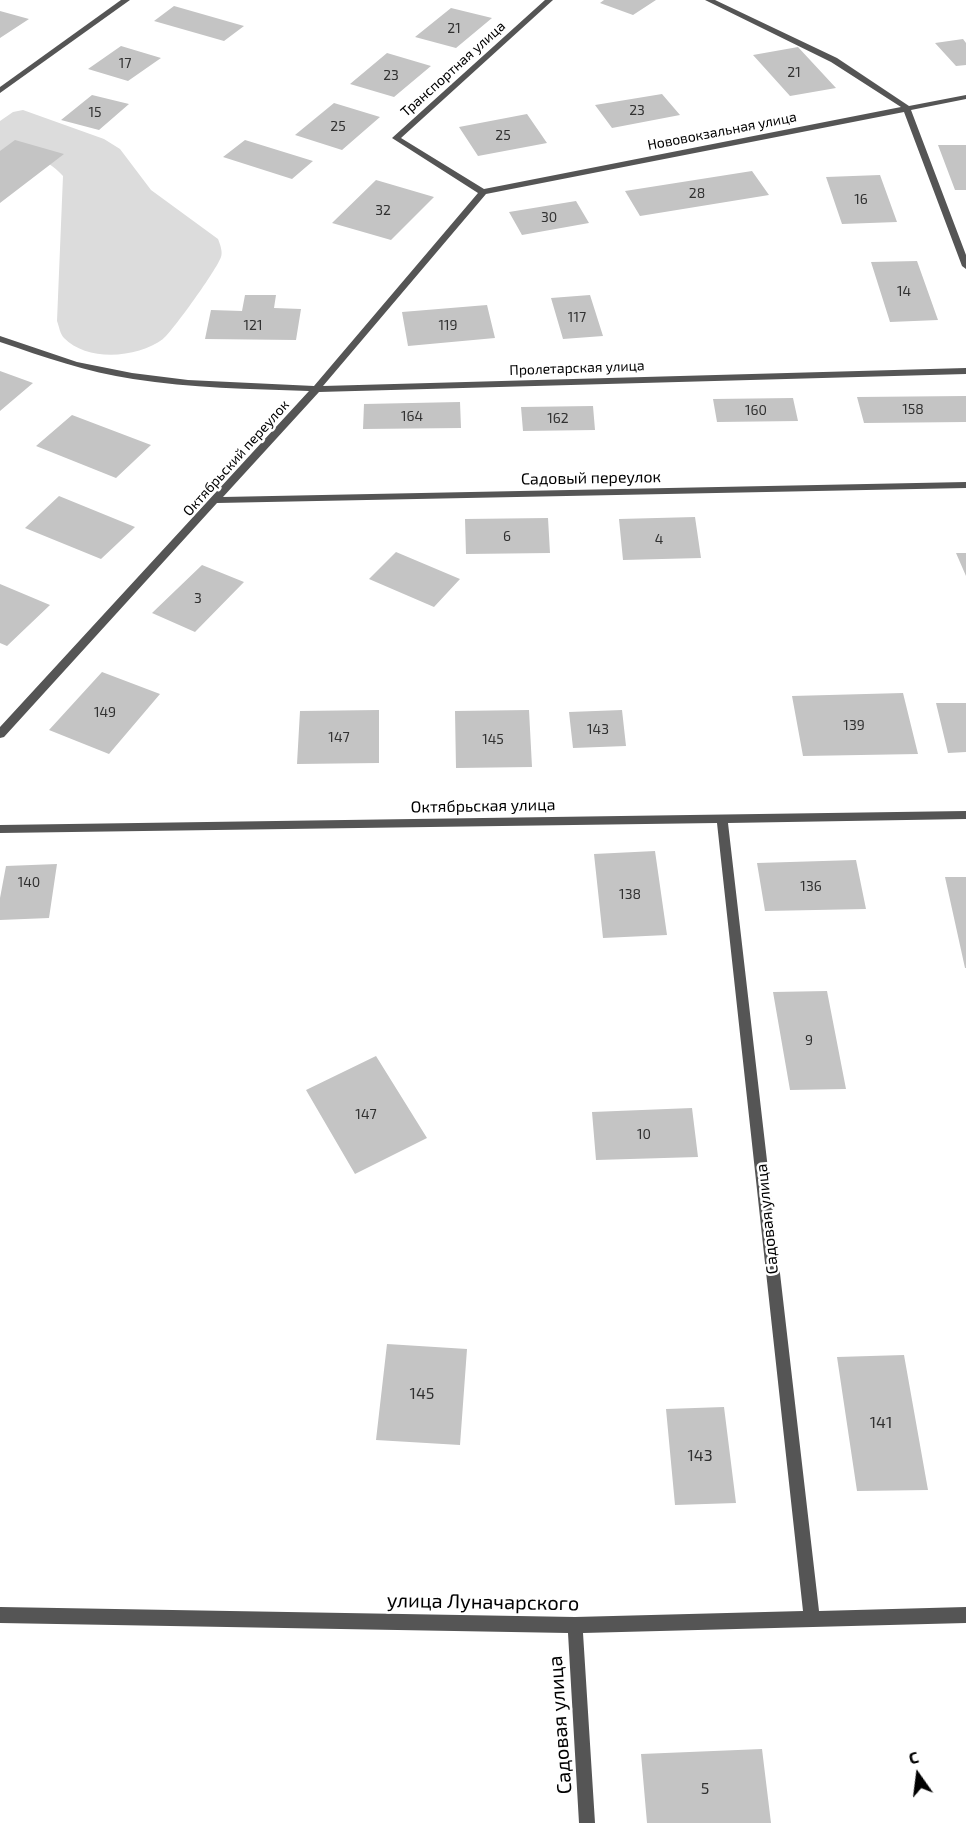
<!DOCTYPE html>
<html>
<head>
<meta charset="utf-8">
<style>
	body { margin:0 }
	#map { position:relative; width:966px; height:1823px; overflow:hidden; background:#fff; font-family:"Exo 2",sans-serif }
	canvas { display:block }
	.north { position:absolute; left:888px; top:1745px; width:60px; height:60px; -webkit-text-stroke:4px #fff; paint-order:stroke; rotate:346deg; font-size:16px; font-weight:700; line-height:24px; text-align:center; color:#000 }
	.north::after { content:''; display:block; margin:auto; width:21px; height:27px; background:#000; clip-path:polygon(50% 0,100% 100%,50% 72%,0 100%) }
</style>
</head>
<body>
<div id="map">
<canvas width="966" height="1823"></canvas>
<div class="north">С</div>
</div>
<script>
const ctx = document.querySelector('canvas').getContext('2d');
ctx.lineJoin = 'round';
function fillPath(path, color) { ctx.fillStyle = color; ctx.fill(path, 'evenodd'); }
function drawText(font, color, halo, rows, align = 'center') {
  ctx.font = font + ' "Exo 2",sans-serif'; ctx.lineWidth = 5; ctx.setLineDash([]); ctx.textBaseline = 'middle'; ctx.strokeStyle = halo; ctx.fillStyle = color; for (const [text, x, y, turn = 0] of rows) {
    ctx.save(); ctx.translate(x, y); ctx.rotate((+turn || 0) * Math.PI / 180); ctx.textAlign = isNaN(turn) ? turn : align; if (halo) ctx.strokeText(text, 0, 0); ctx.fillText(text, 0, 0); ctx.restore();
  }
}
const green = new Path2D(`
	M23,110L104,139L120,149L151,190L218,239C220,244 223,252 221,257C217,269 173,331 163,339C138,358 87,362 64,338C60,334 59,326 57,321L63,176C44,155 26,155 0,151V121L13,112Z`);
const building = new Path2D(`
	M604,0H656L633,15L600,3Z
	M174,6L244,26L224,41L154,21Z
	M451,8L492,18L456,48L415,37Z
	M0,11L29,19L0,38Z
	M963,39L966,43V65L956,66L935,43Z
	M121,46L161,58L128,81L88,69Z
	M798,47L836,88L790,96L753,55Z
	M387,53L431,66L394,97L350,84Z
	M662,94L680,115L612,128L595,105Z
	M92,95L129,104L99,130L61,120Z
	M334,103L380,117L342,150L295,135Z
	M527,114L547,143L478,156L459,127Z
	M15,140L64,154L0,203V151Z
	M245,140L313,161L292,179L223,157Z
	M938,145H966V190H955Z
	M752,171L769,195L640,216L625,191Z
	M880,175L897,222L842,224L826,177Z
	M376,180L434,197L391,240L332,223Z
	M576,201L589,223L522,235L509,212Z
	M917,261L938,320L890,322L871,262Z
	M245,295H276L274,308L301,309L296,340L205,339L211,310L242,311Z
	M590,295L603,336L563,339L551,298Z
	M487,305L495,338L408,346L402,312Z
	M0,371L33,383L0,411Z
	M966,396V422L864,423L857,397Z
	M793,398L798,421L717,422L713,399Z
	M460,402L461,428L363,429L364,404Z
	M593,406L595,430L523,431L521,407Z
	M72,415L151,445L116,478L36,446Z
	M59,496L135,527L101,559L25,528Z
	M695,517L701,558L623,560L619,519Z
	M548,518L550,553L466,554L465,519Z
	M396,552L460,579L434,607L369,579Z
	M956,553H966V576Z
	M202,565L244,582L195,632L152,613Z
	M0,584L50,605L7,646L0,643Z
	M102,672L160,694L109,754L49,730Z
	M903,693L918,754L803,756L792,696Z
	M936,703H966V752L948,753Z
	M379,710V763L297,764L300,711Z
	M529,710L532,767L456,768L455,711Z
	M622,710L626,746L573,748L569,712Z
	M655,851L667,935L603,938L594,854Z
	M856,860L866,909L765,911L757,863Z
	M57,864L49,918L0,920V898L6,866Z
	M945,877H966V968H965Z
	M827,991L846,1089L790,1090L773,992Z
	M376,1056L427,1138L355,1174L306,1090Z
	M692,1108L698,1157L596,1160L592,1112Z
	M387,1344L467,1349L460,1445L376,1440Z
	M904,1355L928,1490L857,1491L837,1357Z
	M724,1407L736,1503L675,1505L666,1409Z
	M762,1749L771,1823H647L641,1754Z`);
const minor = new Path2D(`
	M545,0H553L401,138L484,189L901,107L831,62L705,0H715L837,58L909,106L966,95V99L911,110L966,255V269L962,266L904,112L486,194L323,386L966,368V374L319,392L223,497L966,482V488L217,503L4,737L0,738V727L309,391C250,389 191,388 133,379C87,372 44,357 0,342V336L77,362L132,373L188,380L314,386L478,193L392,138Z
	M966,811V819L728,823L819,1611L966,1607V1623L583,1633L595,1823H579L568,1633L0,1623V1607L575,1617L803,1611L717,823L0,833V825Z`);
const tertiary = new Path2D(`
	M121,0H130L0,93V87Z`);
const numberNames = [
	["21",454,28],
	["17",125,63],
	["21",794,72],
	["23",391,75],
	["23",637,110],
	["15",95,112],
	["25",338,126],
	["25",503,135],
	["28",697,193],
	["16",861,199],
	["32",383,210],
	["30",549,217],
	["14",904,291],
	["117",577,317],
	["121",253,325],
	["119",448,325],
	["158",913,409],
	["160",756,410],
	["164",412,416],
	["162",558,418],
	["6",507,536],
	["4",659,539],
	["3",198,598],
	["149",105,712],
	["139",854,725],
	["143",598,729],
	["147",339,737],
	["145",493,739],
	["140",29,882],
	["136",811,886],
	["138",630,894],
	["9",809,1040],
	["147",366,1114],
	["10",644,1134]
];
const farStreetnames = [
	["Транспортная улица",453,69,-42],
	["Нововокзальная улица",722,131,-11],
	["Пролетарская улица",577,368,-2],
	["Октябрьский переулок",236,458,-48]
];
const streetNames = [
	["Садовый переулок",591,478,-1],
	["Октябрьская улица",483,806,-1],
	["Садовая улица",767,1219,-96]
];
const nearNumbernames = [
	["145",422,1394],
	["141",881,1423],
	["143",700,1456],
	["5",705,1789]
];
const nearStreetnames = [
	["улица Луначарского",483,1602,1],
	["Садовая улица",560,1725,-94]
];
fillPath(green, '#dcdcdc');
fillPath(building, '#c4c4c4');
fillPath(minor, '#555');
fillPath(tertiary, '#555');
drawText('14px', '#313131', null, numberNames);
drawText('14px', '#000', '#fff', farStreetnames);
drawText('16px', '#000', '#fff', streetNames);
drawText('16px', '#313131', null, nearNumbernames);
drawText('20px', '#000', '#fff', nearStreetnames);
</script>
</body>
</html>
